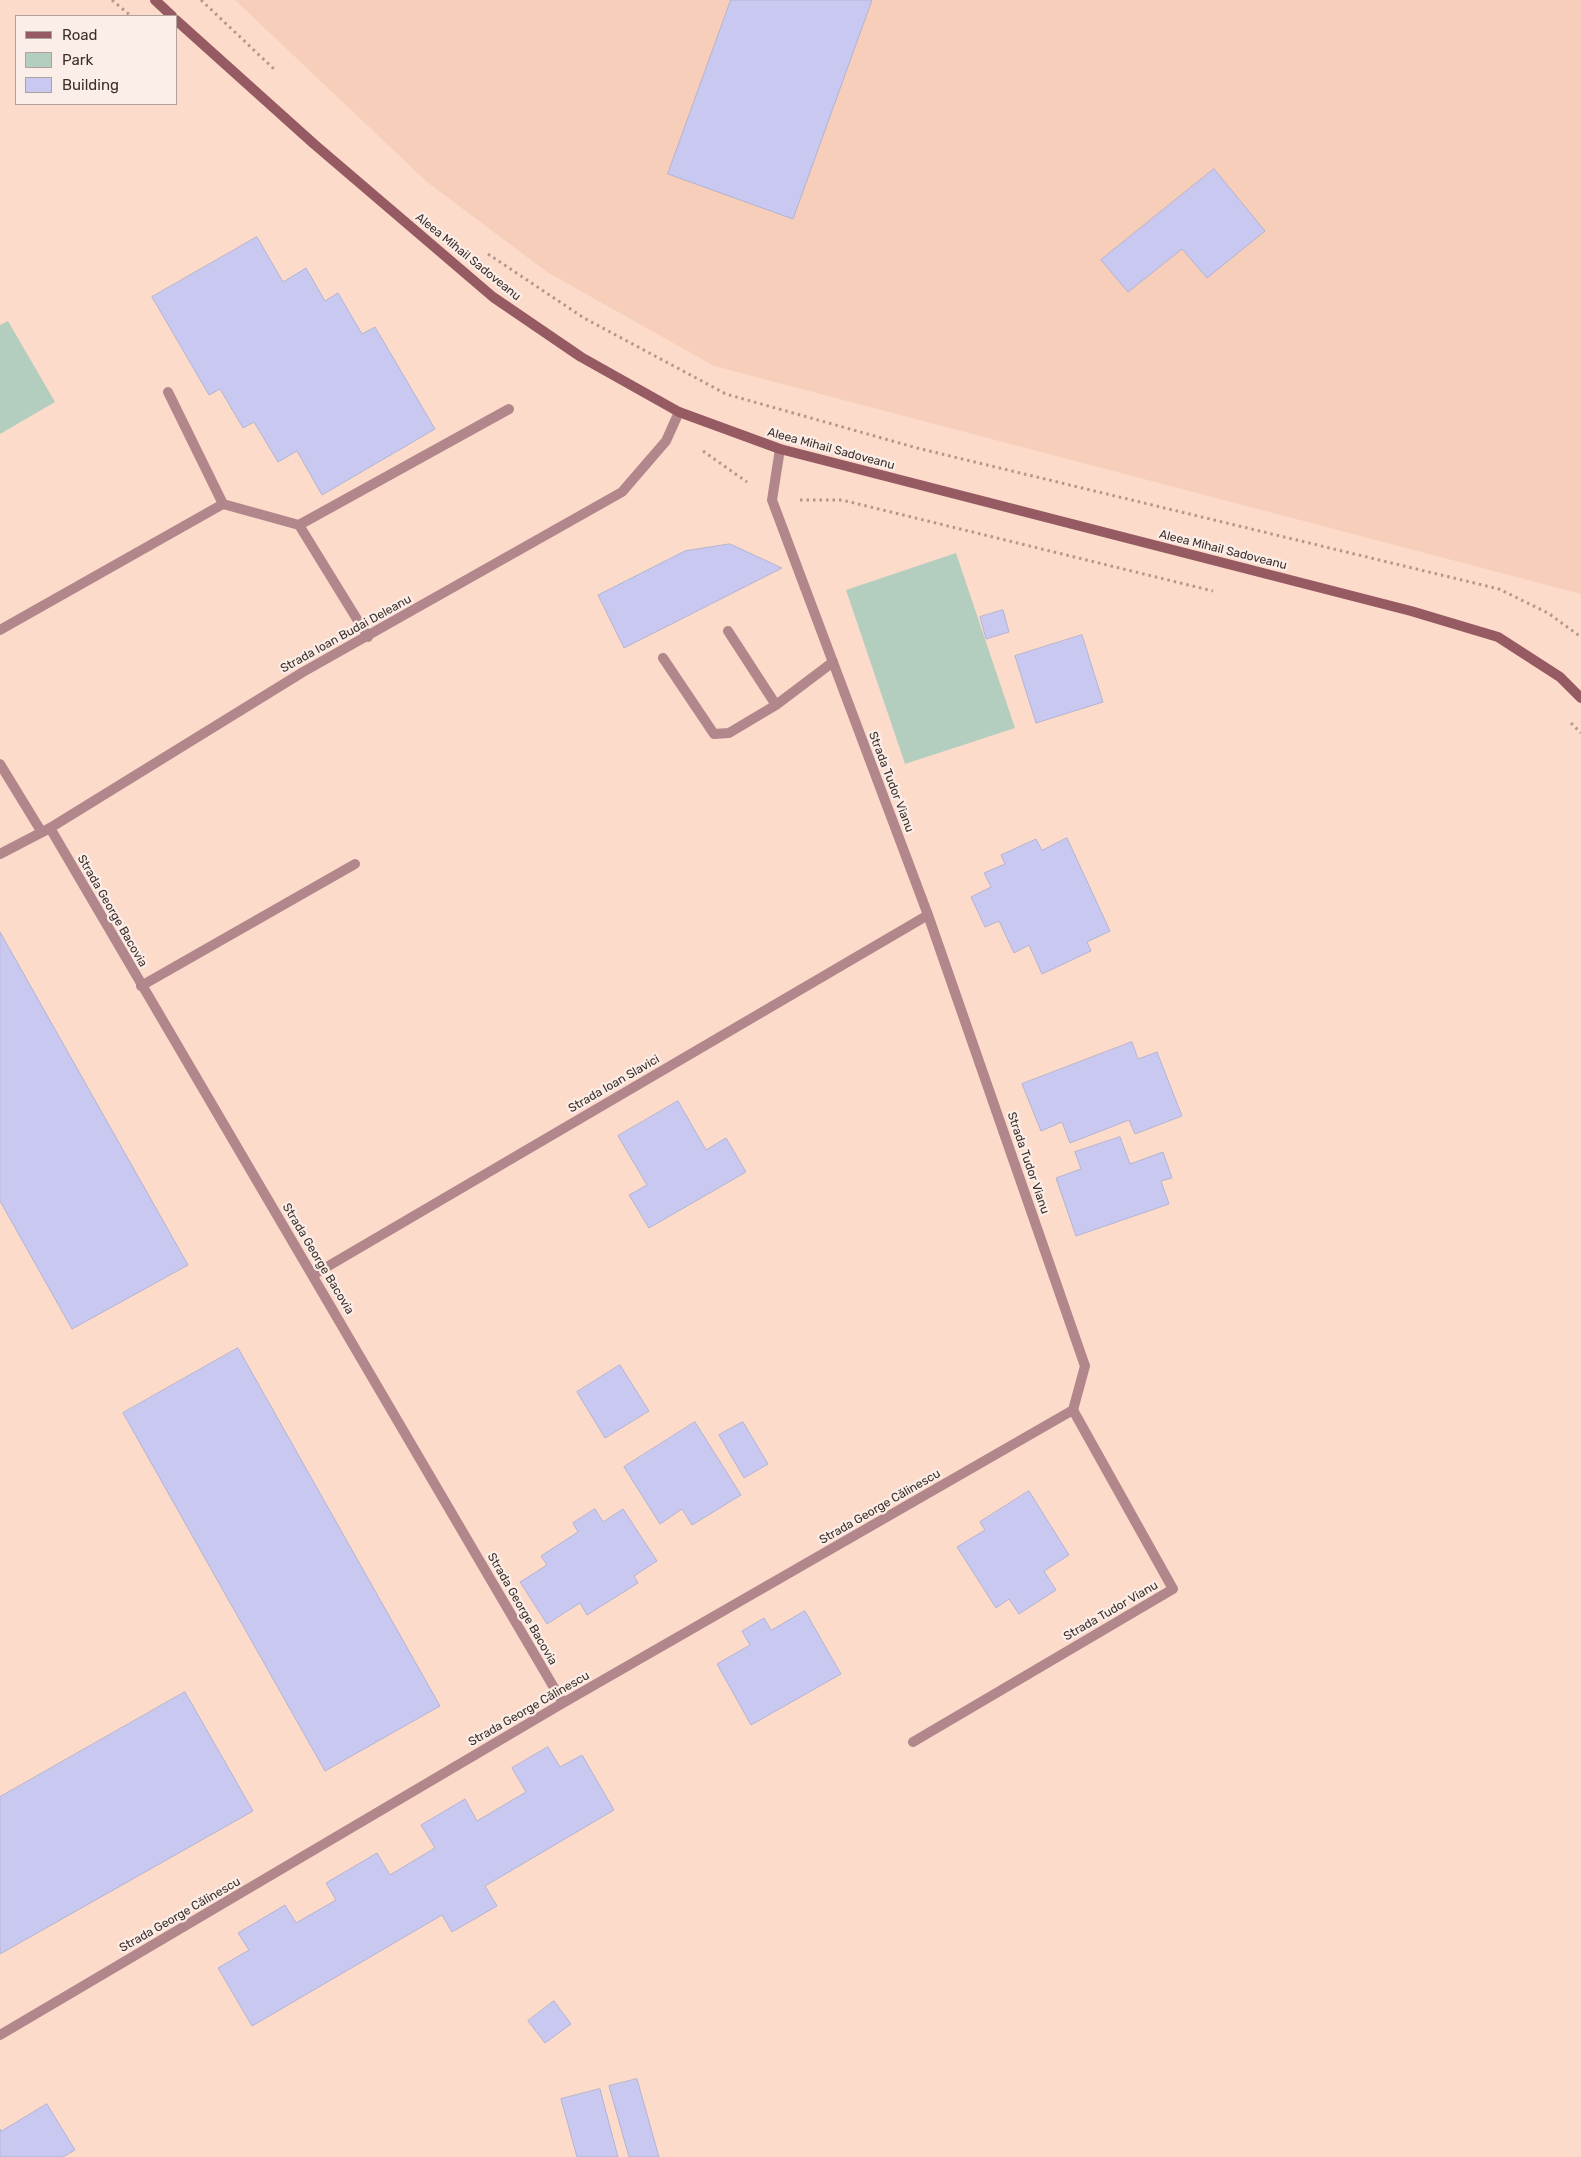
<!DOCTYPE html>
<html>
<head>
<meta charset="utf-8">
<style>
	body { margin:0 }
	#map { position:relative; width:1581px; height:2157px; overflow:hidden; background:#fddbcb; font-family:Rubik,sans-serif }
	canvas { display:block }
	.legend { position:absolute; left:15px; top:15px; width:162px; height:90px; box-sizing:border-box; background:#fbede7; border:1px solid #afa19b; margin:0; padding:6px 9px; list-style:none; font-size:15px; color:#3d302a }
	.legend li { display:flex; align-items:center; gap:10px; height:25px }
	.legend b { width:25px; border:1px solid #afa19b }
</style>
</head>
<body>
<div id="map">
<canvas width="1581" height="2157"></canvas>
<ul class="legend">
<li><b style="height:6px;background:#965a63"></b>Road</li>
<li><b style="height:14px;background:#b3cebf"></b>Park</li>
<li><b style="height:14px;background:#c9c8f1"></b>Building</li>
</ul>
</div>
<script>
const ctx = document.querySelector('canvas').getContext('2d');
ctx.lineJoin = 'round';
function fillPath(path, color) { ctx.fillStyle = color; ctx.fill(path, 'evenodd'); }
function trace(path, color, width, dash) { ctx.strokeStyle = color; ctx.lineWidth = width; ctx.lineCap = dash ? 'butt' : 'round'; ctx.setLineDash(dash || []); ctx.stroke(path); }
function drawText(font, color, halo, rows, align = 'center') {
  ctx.font = font + ' Rubik,sans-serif'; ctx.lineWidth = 4.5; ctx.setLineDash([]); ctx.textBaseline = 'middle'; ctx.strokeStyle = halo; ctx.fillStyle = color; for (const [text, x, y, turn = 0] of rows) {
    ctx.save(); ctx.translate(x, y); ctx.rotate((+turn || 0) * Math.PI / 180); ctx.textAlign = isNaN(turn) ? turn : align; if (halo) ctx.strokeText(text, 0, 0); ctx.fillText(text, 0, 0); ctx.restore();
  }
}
const built = new Path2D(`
	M235,0H1581V594L714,366L547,272L427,182Z`);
const green = new Path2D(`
	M8,321L55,402L0,434V325Z
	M956,553L1015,728L905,764L846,590Z`);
const building = new Path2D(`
	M731,0H872L793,219L668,174Z
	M1214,169L1265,231L1207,278L1182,249L1128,292L1101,260Z
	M257,237L283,282L306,268L325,301L338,293L362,334L375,327L435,429L322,495L297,451L278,462L254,422L243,428L220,389L209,395L152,297Z
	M730,544L782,568L624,648L598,595L685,551Z
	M1003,610L1009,632L986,639L980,617Z
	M1082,635L1103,702L1036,723L1015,656Z
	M1067,838L1110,931L1087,942L1091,951L1042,974L1029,945L1014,953L999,921L985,927L971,897L991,887L984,873L1005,864L1001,855L1036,839L1042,850Z
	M0,932L188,1265L72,1329L0,1201Z
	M1132,1042L1138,1059L1157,1052L1182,1116L1135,1134L1129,1120L1070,1143L1062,1122L1041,1131L1022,1084Z
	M678,1101L706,1150L726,1138L746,1172L649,1228L629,1195L647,1185L618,1136Z
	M1120,1137L1130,1164L1163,1152L1172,1178L1161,1181L1169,1204L1076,1236L1056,1178L1081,1169L1075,1152Z
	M238,1348L440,1706L325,1771L123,1413Z
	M620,1365L649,1411L605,1438L577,1392Z
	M695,1422L741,1495L692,1525L682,1509L660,1524L624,1467Z
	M743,1422L768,1464L744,1478L719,1435Z
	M1029,1491L1069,1555L1044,1571L1056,1590L1019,1614L1009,1599L996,1608L957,1547L985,1530L980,1522Z
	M595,1509L603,1522L623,1509L657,1561L634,1576L638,1583L587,1615L580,1603L547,1624L520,1582L547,1565L541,1556L578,1532L573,1523Z
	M805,1611L841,1674L751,1725L717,1664L750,1645L742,1631L764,1618L771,1630Z
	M185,1692L253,1811L0,1954V1797Z
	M548,1747L560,1767L582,1755L614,1810L485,1886L497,1906L452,1932L442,1915L252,2026L218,1968L249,1950L238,1933L285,1905L296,1923L336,1900L326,1883L377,1853L390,1875L435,1848L421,1825L465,1799L477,1821L526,1792L512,1768Z
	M554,2001L571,2024L545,2043L528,2021Z
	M637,2079L659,2157H629L609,2086Z
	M600,2089L618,2157H577L561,2099Z
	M47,2104L75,2150L63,2157H0V2129L1,2131Z`);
const path = new Path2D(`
	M112,0L131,16
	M201,0L275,70
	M488,254L584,318L726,394L917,448L1499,589L1548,613L1581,637
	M703,451L747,482
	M800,500H842L1213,591
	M1571,723L1581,733`);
const lane = new Path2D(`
	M168,392L223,504L299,525
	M0,630L223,504
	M728,631L776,705
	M368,637L299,525L509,409
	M663,658L714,734L729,733L776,705L833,662
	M0,764L41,831
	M0,854L50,828L303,672L622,492L666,441L679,412
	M141,986L355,864
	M913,1742L1173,1589L1073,1410`);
const street = new Path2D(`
	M50,828L563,1703
	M313,1275L928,915
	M0,2035L563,1703L1073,1410L1085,1366L928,915L772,500L780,449`);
const secondary = new Path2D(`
	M155,0L172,16
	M176,20L314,144L493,297L581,357L679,412L780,449L1411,611L1498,637L1560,677L1581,698`);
const streetNames = [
	["Aleea Mihail Sadoveanu",468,257,39],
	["Aleea Mihail Sadoveanu",831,449,15],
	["Aleea Mihail Sadoveanu",1223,550,14],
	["Strada Ioan Budai Deleanu",346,634,-29],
	["Strada Tudor Vianu",891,782,69],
	["Strada George Bacovia",112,911,60],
	["Strada Ioan Slavici",614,1084,-30],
	["Strada Tudor Vianu",1028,1163,71],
	["Strada George Bacovia",318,1259,59],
	["Strada George Călinescu",880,1507,-30],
	["Strada George Bacovia",522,1609,60],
	["Strada Tudor Vianu",1111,1611,-30],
	["Strada George Călinescu",529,1709,-30],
	["Strada George Călinescu",180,1915,-30]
];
fillPath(built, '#f6ceba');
fillPath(green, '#b3cebf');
fillPath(building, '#c9c8f1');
trace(building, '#b3b3d1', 1);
trace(path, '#b2988c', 3, [2.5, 4]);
trace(lane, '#b2878c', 10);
trace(street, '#b2878c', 10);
trace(secondary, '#965a63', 10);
drawText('12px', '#3d302a', '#fbede7', streetNames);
</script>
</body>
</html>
